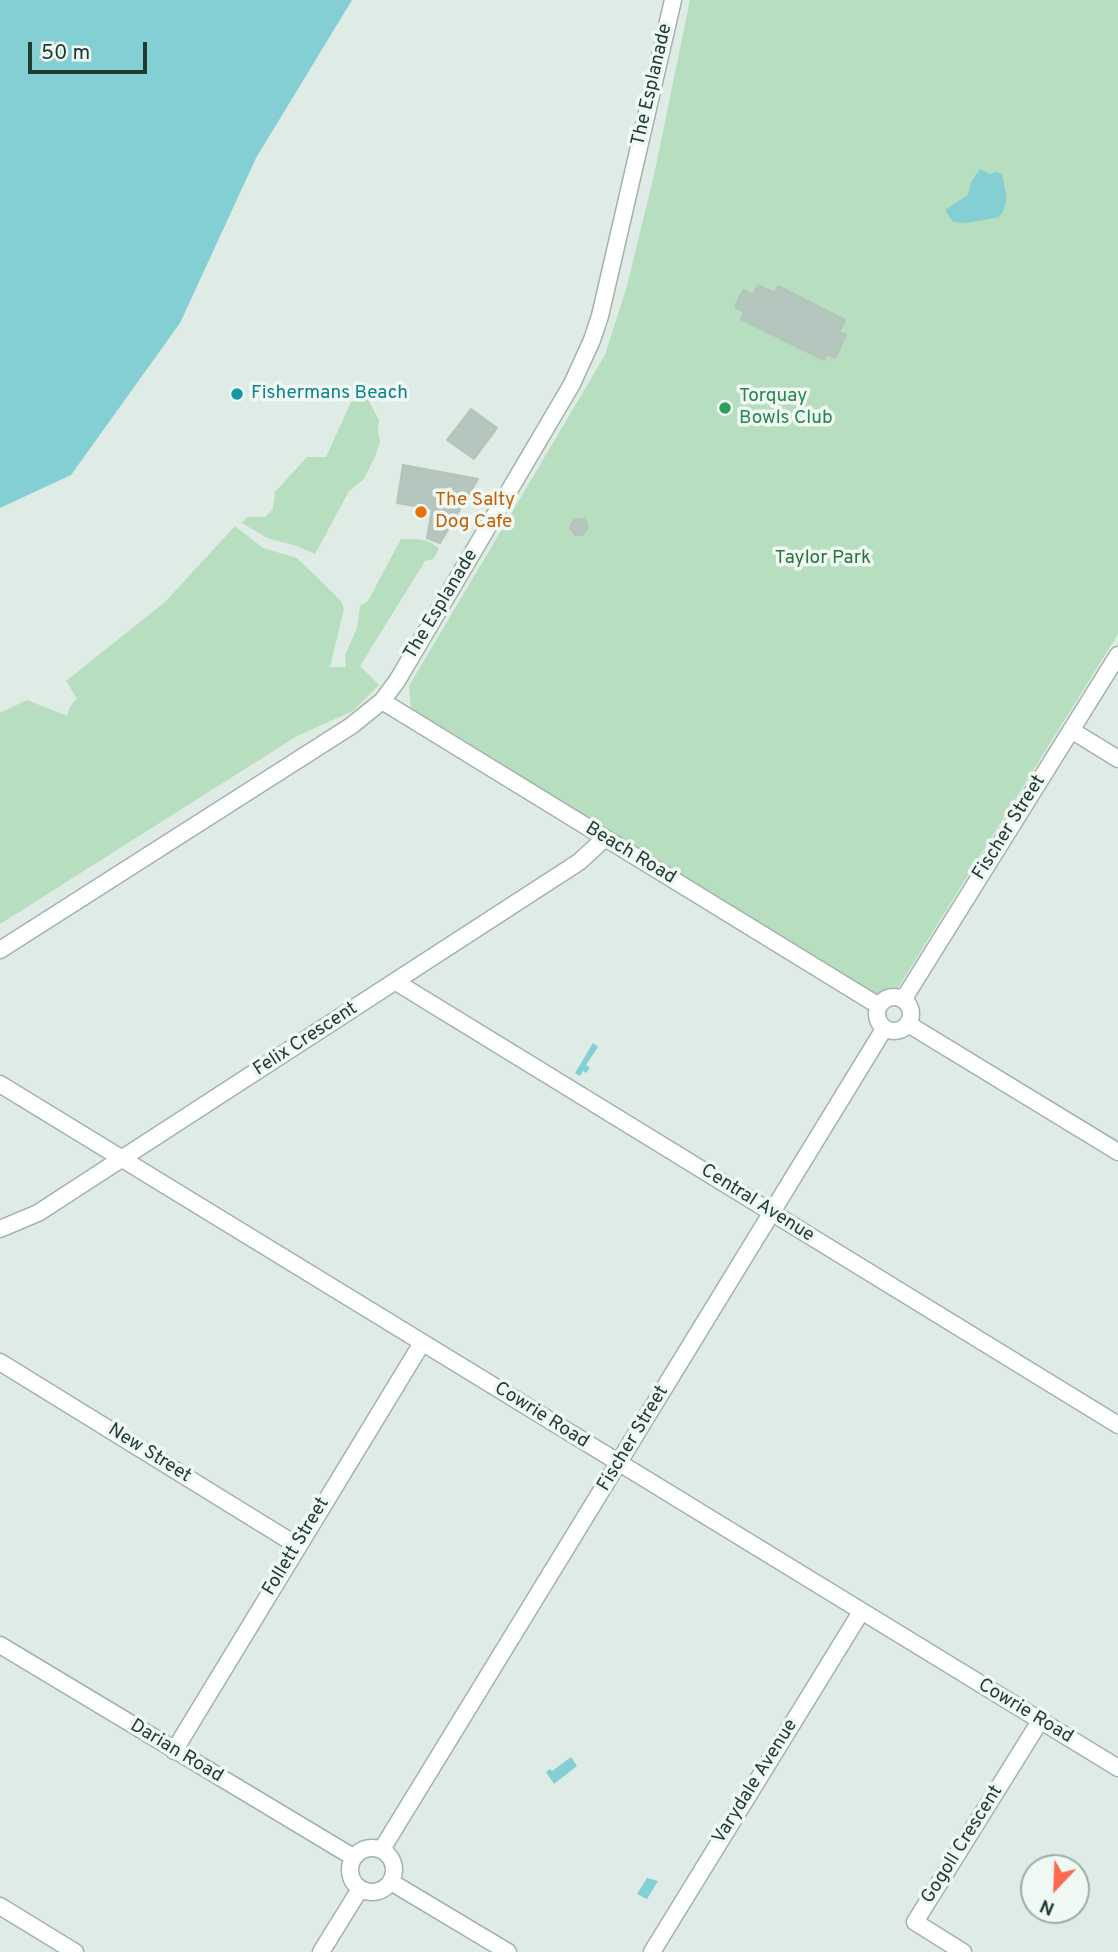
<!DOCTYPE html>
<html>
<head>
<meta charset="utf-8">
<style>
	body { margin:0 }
	#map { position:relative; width:1118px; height:1952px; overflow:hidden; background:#dfebe5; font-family:Overpass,sans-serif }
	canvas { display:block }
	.north { position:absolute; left:1020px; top:1854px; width:70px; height:70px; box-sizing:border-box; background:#f0f8f3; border:2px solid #9cada6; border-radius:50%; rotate:203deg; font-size:19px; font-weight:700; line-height:28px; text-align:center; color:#1f3c32 }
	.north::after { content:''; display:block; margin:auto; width:24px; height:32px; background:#f96a50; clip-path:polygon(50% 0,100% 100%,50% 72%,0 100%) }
	.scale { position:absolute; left:28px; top:42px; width:119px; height:32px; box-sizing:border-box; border:4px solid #1f3c32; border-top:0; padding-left:9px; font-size:21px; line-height:24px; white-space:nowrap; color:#1f3c32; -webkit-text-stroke:5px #f0f8f3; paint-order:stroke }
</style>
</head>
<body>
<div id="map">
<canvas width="1118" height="1952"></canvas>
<div class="north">N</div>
<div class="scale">50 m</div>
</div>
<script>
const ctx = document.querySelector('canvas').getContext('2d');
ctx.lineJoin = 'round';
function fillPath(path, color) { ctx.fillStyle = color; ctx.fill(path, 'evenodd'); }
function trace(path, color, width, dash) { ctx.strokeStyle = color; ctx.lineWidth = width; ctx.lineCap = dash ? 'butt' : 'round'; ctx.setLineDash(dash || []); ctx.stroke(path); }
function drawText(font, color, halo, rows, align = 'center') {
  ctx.font = font + ' Overpass,sans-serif'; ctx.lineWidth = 7; ctx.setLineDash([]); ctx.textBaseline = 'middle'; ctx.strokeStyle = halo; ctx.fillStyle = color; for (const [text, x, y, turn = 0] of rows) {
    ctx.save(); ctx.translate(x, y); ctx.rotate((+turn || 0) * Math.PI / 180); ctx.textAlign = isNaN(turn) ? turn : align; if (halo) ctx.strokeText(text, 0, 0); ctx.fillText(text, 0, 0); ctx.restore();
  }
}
const green = new Path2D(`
	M690,0H1118V634L896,991L874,995L411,708L409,686L605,355L627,286L654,175Z
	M366,396L379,420L378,432L380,441L375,457L363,480L349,491L315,554L297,546L267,538L242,523L247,517H265L273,509L275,492L307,457H326L351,402Z
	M235,526L263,548L297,558L341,601L344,609L330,667H346L345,655L357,628L360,606L368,601L401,539C415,539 429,538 439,549L433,559L425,561L360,666L379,685L353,711L297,736L0,924V713L27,700L67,716L70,707L77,698L66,681L165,602Z`);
const water = new Path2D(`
	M0,0H352L256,158L180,323L71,475L0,508Z
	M980,169L990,174L997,172L1002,174C1005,191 1011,202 999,217L966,223L953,222L945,210L968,195L971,182Z
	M593,1043L598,1047L586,1065L590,1068L586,1073L583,1071L580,1076L575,1073Z
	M571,1757L577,1766L554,1784L546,1772L550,1769L552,1771Z
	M647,1878L658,1881L647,1899L637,1894Z`);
const building = new Path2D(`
	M758,285L775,293L778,286L845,320L839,332L846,335L835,358L827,354L824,360L741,319L744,312L735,307L743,290L753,295Z
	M471,409L497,428L474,459L447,440Z
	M403,465L478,479L440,543L427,538L432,509L397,503Z
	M584,519L588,527L583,535H575L570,528L574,520Z`);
const minor = new Path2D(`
	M382,701L879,1006
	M1071,730L1118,759
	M0,950L351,726L382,701L397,681L572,384L592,340L600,316L673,0
	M396,982L1118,1425
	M877 1014a17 17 0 1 1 34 0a17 17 0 1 1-34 0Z
	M903,1000L1118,655
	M908,1024L1118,1152
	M0,1084L1118,1768
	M0,1229L38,1213L579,862L605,838
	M0,1362L298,1546
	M0,1645L353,1857
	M174,1751L422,1343
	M350 1870a22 22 0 1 1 44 0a22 22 0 1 1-44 0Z
	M382,1849L884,1029
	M391,1882L508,1952
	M0,1906L75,1952
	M321,1952L360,1889
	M652,1952L861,1612
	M963,1952L915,1922L1040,1721`);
const markers = [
	[237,394,7,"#0f9aa8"],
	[725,408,7,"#2e9e5b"],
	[421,512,7,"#e8710a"]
];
const streetNames = [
	["The Esplanade",653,85,-77],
	["The Esplanade",442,605,-59],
	["Fischer Street",1010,828,-58],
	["Beach Road",630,854,31],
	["Felix Crescent",306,1040,-33],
	["Central Avenue",757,1204,32],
	["Cowrie Road",541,1416,32],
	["Fischer Street",634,1439,-59],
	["New Street",149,1454,32],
	["Follett Street",297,1547,-59],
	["Cowrie Road",1025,1712,31],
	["Darian Road",176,1752,31],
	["Varydale Avenue",756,1782,-58],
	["Gogoll Crescent",963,1845,-58]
];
const cultureNames = [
	["Fishermans Beach",251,394]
];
const leisureNames = [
	["Torquay",739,397],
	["Bowls Club",739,419]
];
const foodNames = [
	["The Salty",435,501],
	["Dog Cafe",435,523]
];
const parkNames = [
	["Taylor Park",823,559]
];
fillPath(green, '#b7debe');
fillPath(water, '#84cfd3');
fillPath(building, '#b4c6bd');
trace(building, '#b1c5bb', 2);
trace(minor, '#a2b3ac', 19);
trace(minor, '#fff', 16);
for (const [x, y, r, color] of markers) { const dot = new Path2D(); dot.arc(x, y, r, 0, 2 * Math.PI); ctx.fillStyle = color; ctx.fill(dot); trace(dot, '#f0f8f3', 2.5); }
drawText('19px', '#1f3c32', '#f0f8f3', streetNames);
drawText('19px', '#0d838f', '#f0f8f3', cultureNames, 'left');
drawText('19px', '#27864d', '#f0f8f3', leisureNames, 'left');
drawText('19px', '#c56008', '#f0f8f3', foodNames, 'left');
drawText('19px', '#28753e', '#f0f8f3', parkNames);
</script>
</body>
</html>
